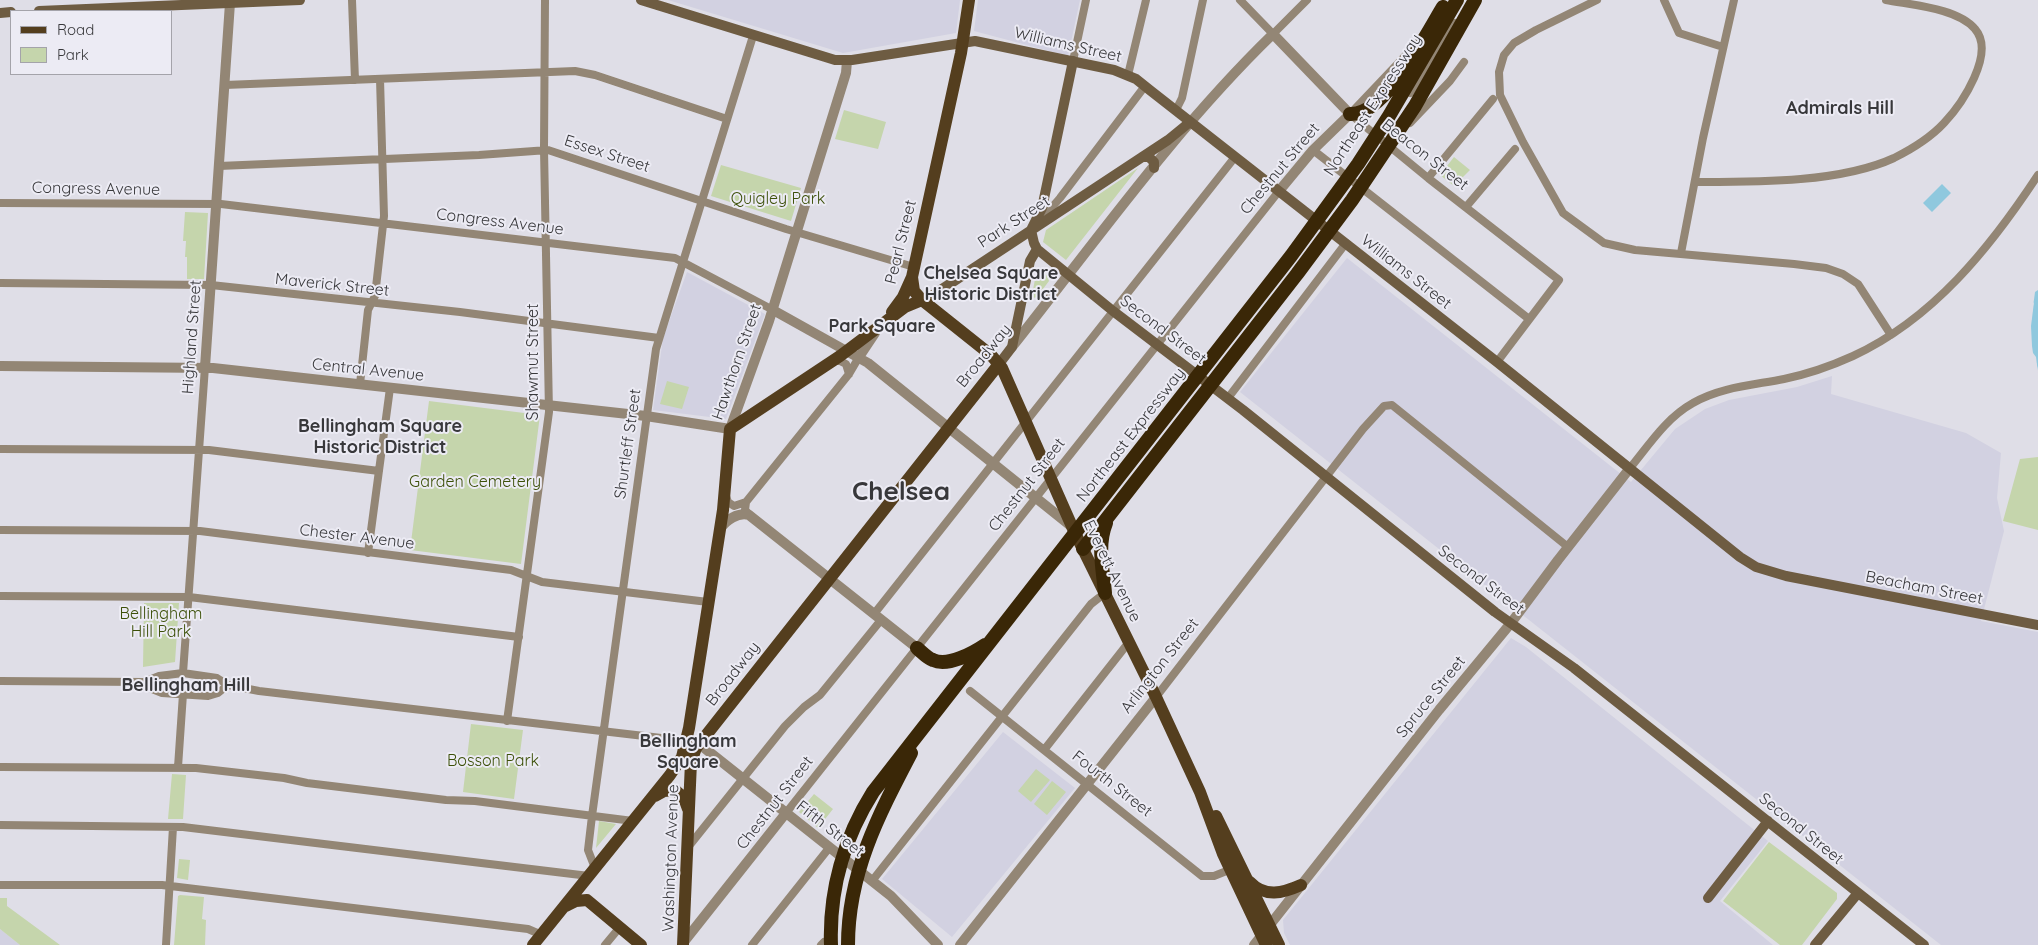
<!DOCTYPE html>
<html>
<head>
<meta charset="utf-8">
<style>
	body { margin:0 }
	#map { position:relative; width:2038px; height:945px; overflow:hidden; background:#dfdee7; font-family:Quicksand,sans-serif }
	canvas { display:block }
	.legend { position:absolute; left:10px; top:10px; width:162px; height:65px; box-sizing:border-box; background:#ecebf4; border:1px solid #a4a3aa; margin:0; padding:6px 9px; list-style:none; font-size:15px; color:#38383b }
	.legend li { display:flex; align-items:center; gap:10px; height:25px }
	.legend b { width:25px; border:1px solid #a4a3aa }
</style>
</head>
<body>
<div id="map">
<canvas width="2038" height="945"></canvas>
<ul class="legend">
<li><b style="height:6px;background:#543e1e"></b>Road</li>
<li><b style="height:14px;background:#c5d5ac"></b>Park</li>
</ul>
</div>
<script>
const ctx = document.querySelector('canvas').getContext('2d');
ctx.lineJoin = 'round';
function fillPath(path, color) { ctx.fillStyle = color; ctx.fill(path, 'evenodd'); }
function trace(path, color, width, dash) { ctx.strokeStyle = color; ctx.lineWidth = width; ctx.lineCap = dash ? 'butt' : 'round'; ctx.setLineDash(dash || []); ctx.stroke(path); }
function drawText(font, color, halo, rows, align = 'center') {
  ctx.font = font + ' Quicksand,sans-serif'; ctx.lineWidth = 4; ctx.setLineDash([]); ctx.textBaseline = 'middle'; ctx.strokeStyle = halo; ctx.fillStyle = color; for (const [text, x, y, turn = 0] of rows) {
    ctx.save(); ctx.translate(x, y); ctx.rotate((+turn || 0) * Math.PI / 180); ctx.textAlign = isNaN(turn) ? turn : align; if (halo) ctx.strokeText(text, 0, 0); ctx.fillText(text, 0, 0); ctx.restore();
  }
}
const built = new Path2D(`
	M668,0H960L956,33L843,53Z
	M978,0H1080L1068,56L974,31Z
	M1347,258L1631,482L1675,429L1705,409L1729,400L1797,387L1832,376L1831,394L1966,433L2001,453L1997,498L2004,531L1981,621L2038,632V945H1941L1240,392Z
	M687,272L765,314L726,419L653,410L663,338Z
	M1511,638L1526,647L1768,841L1720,901L1773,945H1290L1284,933L1283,920Z
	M1003,732L1075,788L952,937L882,879Z
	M0,929L20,945H0Z`);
const green = new Path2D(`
	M844,110L886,122L878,149L835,139Z
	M1454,157L1470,170L1454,186L1440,175Z
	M721,165L801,188L791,221L711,196Z
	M1138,168L1066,260L1043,242L1046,230Z
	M185,212L208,213L204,279H187V257H185L186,241H183Z
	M1040,272L1047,275L1049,281L1037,297L1033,298L1032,295L1036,274Z
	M667,381L689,387L682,409L660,404Z
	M429,401L540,415L521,564L410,550Z
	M2038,457V530L2003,521L2020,459Z
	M144,603H179L175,662L143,667Z
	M471,724L523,730L514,799L463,792Z
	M1036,769L1050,780L1031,802L1018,791Z
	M172,774L186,775L183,819H168Z
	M1052,781L1066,792L1047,815L1034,804Z
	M814,794L833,809L818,828L799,812Z
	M599,821L616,824L596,848Z
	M1769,842L1837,893V899L1802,945H1780L1723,901Z
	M179,859L190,860L188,880L177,878Z
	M180,895L204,897L202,919L206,920L205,945H174L178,896Z
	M0,898H7V906L60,945H20L0,929Z`);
const water = new Path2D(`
	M1942,184L1951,193L1932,212L1923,203Z
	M2038,290V371C2037,363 2034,358 2032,352C2027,333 2033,310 2035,292Z`);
const pier = new Path2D(`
	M2034,302L2031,326L2032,346L2033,353L2036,357L2038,373L2036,371L2029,346L2028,326L2031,306Z`);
const minor = new Path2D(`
	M352,0L355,80
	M1240,0L1273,34L1307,0
	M1597,0L1536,30L1514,43L1504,55L1499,72L1500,95L1523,142L1563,213L1604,243L1635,250L1794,264L1826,268L1843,274L1858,284L1891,335
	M1664,0L1679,33L1723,47
	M1405,56L1350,114L1428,178L1559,280L1497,362
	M1073,61L1086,0
	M1128,75L1146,0
	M225,85L575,71L595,75L727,119
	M1410,93L1455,23
	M1176,110L1182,98L1203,0
	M1410,123L1450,81L1464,62
	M1313,150L1529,319
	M219,166L479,155L548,150L786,229L914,267
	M1428,178L1493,99
	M1695,182C1755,182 1840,183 1894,158C1912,149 1931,137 1944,123C1962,104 1996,53 1975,29C1958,8 1911,5 1886,0
	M0,203L221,204L675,258L773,310
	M1466,207L1515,149
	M1041,220L1060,198L1145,86
	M1681,253L1703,138L1734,0
	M0,283L211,285L460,312L659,338
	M833,361H840L846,364L849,374
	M360,384L368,310L375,296L384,216L380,79
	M1228,398L1346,243
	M0,449L209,450L379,471
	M1630,468C1649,445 1666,418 1693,403C1720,387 1754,385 1784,379C1808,374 1831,366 1853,356C1933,319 1990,248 2038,175
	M726,496L728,502L734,506L746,502
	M751,516L745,510L746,502L849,374L859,357
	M0,530L200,531L511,570L542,582L708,602
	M368,553L390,388
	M0,596L189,597L519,637
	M874,614L1235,157
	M183,673L205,367
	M0,681L144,682L159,676L183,673L217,678L228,685L259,691L687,741
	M144,682L152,689L162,693L208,696L218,693L228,685
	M970,691L1202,876H1214L1234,868
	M1156,697L1363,429L1384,406L1392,405L1568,547
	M507,721L549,412L544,149L545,0
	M1044,750L1129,642
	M0,767L196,768L284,778L307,783L446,800L475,801L633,821
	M178,767L183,694
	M786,813L1279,191
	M0,825L183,827L589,876
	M689,846L785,726L804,707L820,695L881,620
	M595,868L588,850L592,816L656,349L753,36
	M872,881L1091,604L1105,593
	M0,885H162L528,929L542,935
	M166,945L173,827
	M605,945L620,927
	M752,945L829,848
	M821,945L824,942`);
const tertiary = new Path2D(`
	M773,310L868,363L1071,526
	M1012,347C1096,241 1176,128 1273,34L1350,114L1313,150L1279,191
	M859,357L875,333
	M0,366L213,368L646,416L730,429L769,321L846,73L847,61
	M205,367L230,3
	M720,529C726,520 738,512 749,515L917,648
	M698,743L891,896L938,945
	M683,943L786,813
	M960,945L1156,697
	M1254,945L1439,710L1511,623L1558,560L1630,468`);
const secondary = new Path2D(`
	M641,0L835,60H852L975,41L1114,70L1136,79L1151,91L1497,362L1740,557L1756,567L1786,576L2038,625
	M39,11L300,0
	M0,13L11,12
	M1073,61L1042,208L1031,230L1034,243L1037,249L1113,311L1243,410L1495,612L1574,668L1924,945
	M1142,157H1149L1154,162V168
	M922,300L933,295L1168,140L1190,122
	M999,364L1012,347L1030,261L1037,249
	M1708,898L1768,821
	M1815,945L1858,893`);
const primary = new Path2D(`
	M912,277L914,291L922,300L991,355L1002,368L1074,531L1156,697L1200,792L1223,854L1266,945
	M892,312L903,297L912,277L961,53L969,0
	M655,796L664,791L675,790L684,798L688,809
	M1216,816L1279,945
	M1250,882C1265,898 1283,893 1301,885
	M566,906L576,901L587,900L641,945
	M533,945L670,775L682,757L689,728L723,510L730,429L840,356L905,307L922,300
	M683,945L691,762L696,748L999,364`);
const motorway = new Path2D(`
	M1350,114C1385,116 1427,33 1443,7
	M1083,549L1297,274L1352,200L1415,106L1475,0
	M1105,593C1103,570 1097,545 1106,523
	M917,648C922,652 927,658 933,660C948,667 973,653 985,645
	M831,945C829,891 844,838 873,792L1291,256L1358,164L1389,116L1457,0
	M848,945C848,873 878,816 911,753`);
const streetNames = [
	["Williams Street",1068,45,13],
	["Northeast Expressway",1373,105,-57],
	["Essex Street",607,154,18],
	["Beacon Street",1425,155,38],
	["Chestnut Street",1280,169,-50],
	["Congress Avenue",96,189,1],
	["Congress Avenue",500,222,7],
	["Park Street",1014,222,-33],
	["Pearl Street",901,242,-76],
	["Williams Street",1406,272,38],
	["Maverick Street",332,285,6],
	["Second Street",1163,330,37],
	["Highland Street",192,337,-86],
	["Broadway",984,356,-51],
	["Shawmut Street",533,362,-90],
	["Hawthorn Street",737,362,-71],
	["Central Avenue",368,370,6],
	["Northeast Expressway",1131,435,-52],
	["Shurtleff Street",628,444,-82],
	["Chestnut Street",1027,485,-52],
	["Chester Avenue",357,537,7],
	["Everett Avenue",1112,571,64],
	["Second Street",1481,580,37],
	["Beacham Street",1924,588,11],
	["Arlington Street",1160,666,-52],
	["Broadway",733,674,-52],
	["Spruce Street",1431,697,-51],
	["Fourth Street",1112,784,38],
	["Chestnut Street",775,803,-52],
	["Fifth Street",830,829,38],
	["Second Street",1801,829,39],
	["Washington Avenue",671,858,-88]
];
const parkNames = [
	["Quigley Park",778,199],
	["Garden Cemetery",475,482],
	["Bellingham",161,614],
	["Hill Park",161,632],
	["Bosson Park",493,761]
];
const neighbourhoodNames = [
	["Admirals Hill",1840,109],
	["Chelsea Square",991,274],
	["Historic District",991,295],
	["Park Square",882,327],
	["Bellingham Square",380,427],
	["Historic District",380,448],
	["Bellingham Hill",186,686],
	["Bellingham",688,742],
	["Square",688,763]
];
const townNames = [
	["Chelsea",901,492]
];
fillPath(built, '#d2d1e1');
fillPath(green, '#c5d5ac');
fillPath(water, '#8fc8de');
fillPath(pier, '#dfdee7');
trace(minor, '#938675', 8);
trace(tertiary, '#938675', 10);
trace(secondary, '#6e5c42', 10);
trace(primary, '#543e1e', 12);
trace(motorway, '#3a2707', 14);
drawText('16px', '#38383b', '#ecebf4', streetNames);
drawText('16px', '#3c5008', '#ecebf4', parkNames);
drawText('bold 18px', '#38383b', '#ecebf4', neighbourhoodNames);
drawText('bold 26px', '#38383b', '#ecebf4', townNames);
</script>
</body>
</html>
